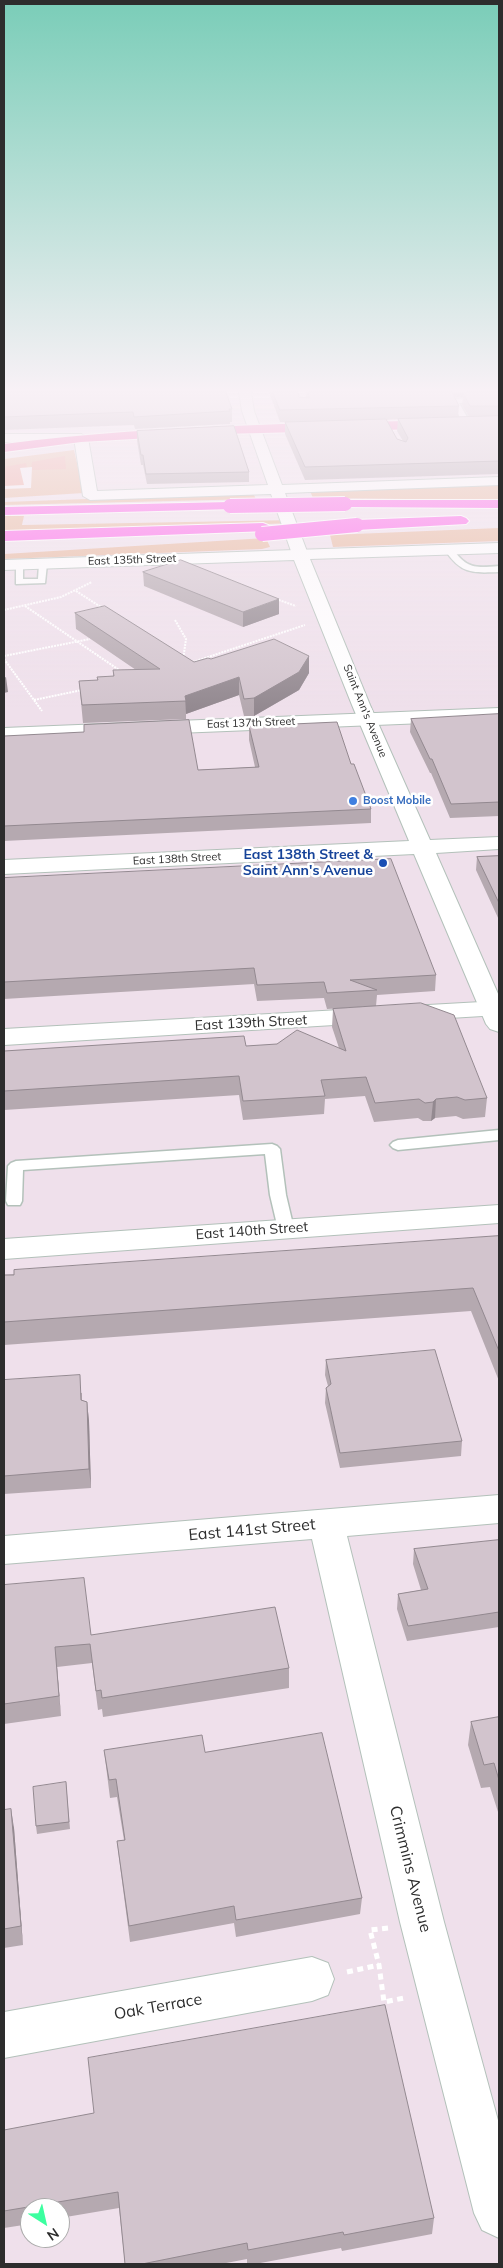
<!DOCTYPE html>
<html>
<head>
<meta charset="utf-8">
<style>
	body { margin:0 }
	#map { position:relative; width:503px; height:2268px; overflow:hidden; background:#efe0eb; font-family:Mulish,sans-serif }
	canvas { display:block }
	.frame { position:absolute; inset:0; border:5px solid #2d2d2d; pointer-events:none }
	.north { position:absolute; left:20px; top:2198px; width:50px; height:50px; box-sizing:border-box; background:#fff; border:1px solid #ababab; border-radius:50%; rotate:145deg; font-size:14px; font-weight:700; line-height:20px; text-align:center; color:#2d2d2d }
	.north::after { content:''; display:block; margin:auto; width:18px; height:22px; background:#3cffa0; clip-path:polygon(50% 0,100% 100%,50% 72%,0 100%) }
</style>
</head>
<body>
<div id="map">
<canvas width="503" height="2268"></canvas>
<div class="frame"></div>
<div class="north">N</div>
</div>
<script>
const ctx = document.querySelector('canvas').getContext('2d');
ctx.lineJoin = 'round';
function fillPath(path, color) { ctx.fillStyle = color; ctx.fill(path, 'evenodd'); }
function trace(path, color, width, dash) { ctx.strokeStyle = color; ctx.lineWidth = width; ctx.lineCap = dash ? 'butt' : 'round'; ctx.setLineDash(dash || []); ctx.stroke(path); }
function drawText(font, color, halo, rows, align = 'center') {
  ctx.font = font + ' Mulish,sans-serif'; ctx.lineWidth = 5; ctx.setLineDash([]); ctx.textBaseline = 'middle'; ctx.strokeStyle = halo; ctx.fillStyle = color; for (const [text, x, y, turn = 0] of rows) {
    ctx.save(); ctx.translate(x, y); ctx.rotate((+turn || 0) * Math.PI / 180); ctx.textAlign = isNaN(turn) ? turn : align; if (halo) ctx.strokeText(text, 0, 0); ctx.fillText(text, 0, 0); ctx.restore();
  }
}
const green = new Path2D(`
	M74,450L84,493L4,498V459Z
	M499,485V500L313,498L310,491Z
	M253,493L256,499L4,505V502Z
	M4,516H24L22,525L295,520L296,523L4,533Z
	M499,528V541L333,547L330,535Z
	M266,538L270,547L262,549L4,559V554Z`);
const pitch = new Path2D(`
	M65,456L66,469L31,470L32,462Z
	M26,463L27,468L20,469L24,485L4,486V467Z`);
const plaza = new Path2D(`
	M32,467L31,488L4,489V486L24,485L20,468Z`);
const pathFar1 = new Path2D(`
	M76,591L104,609
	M276,599L296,606
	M25,606L122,672
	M4,610L61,597L92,582
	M175,620L186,639L183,660
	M4,656L90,639
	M4,659L42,711
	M190,663L305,625
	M34,700L82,690`);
const path = new Path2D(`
	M388,1928L370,1930L379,1965L384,2002L404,1998
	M347,1972L379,1965`);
const lane = new Path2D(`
	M499,396V400L459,403L471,424L467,426L463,424L452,401L455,399Z
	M446,548H452C467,569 475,568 499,566V572C472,573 461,574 445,550Z
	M43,561L47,564L45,583L16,584V563L23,565V579H38L39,564Z
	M499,1130V1140L398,1150L393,1148L390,1145L393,1142L398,1140Z
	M272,1144L277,1146L280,1149L286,1195L294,1229L292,1233H280L278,1229L270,1195L265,1154L23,1170L22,1201L20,1205H8L6,1201L8,1166L11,1163L16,1161Z`);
const street = new Path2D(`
	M239,392H251L254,411L282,485L499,477V485L285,493L308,554L306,557H294L292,554L271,494L90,500L83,496L74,438L81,434L88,438L97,491L268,485L242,411Z
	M499,708V720L4,740V728Z
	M499,1001V1015L4,1045V1029Z
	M499,1205V1223L4,1259V1239Z
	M499,1495V1523L347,1536L444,1922L499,2124V2238L482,2230L474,2213L400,1922L312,1539L4,1564V1536Z
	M312,1957L328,1963L334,1979L328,1995L312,2001L4,2058V2012Z`);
const secondary = new Path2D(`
	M4,434H81L88,438L81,442H4Z
	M499,543V553L310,559L370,705L430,840L499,837V849L436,853L499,996V1032L490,1029L486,1024L414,854L4,874V860L409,841L352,705L294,560L4,570V560Z`);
const primary = new Path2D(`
	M499,419V427L221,434L81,442L4,452V444C168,423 334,423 499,419Z`);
const highway = new Path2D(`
	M345,500H499V508L340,507L338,504Z
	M230,502L237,506L235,509L4,515V507Z
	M461,516L466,518L469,521L466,524L357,530L352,528L349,525L352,522L357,520Z
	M263,523L268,525L271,528L268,531L4,541V531Z`);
const highwayBridge = new Path2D(`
	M230,506L345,504
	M262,534L357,525`);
const wall = new Path2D(`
	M4,392L232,409V422H230V424L135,429L134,425L4,430Z
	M269,392H298L299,397H306L305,392H499V474L305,480L285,434V422H280ZM455,397H463L462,405L469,417H458L459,406ZM398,419L397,431L403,441L397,439L386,420Z
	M137,431L249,472V482L147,484L143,465H141L137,441Z
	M143,572L279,614L243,627L144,586Z
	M75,613L194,662L211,659L309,673L299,690L254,716H244L239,695L186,714V719L83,723L79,681L97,680V677L113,676V670H136L76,629Z
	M499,714V816L450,818L431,773H430L410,732L411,719Z
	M249,726L371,809V823L4,841V736L198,770L255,767L249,740Z
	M499,856V920L476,870L477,857Z
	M4,878L436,975L435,991L377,995L376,1006L487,1098L485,1117L463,1119L456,1116L435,1118L431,1121H423L418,1118L374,1122L365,1096L325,1099L324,1114L243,1120L239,1095L4,1110V1051L246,1046L339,1048L332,1027L333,1009L375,1006L327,1009L324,998L257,1001L254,984L4,999Z
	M499,1236V1381L471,1311L4,1345V1275Z
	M326,1360L462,1441L461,1456L340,1468L325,1403L326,1388L328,1386L325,1375Z
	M4,1380L82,1393V1400L87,1402L89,1421L91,1488L4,1494Z
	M499,1540V1627L407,1641L397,1609L398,1594L421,1590L413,1564L414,1549Z
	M4,1585L91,1635L289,1668V1688L103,1717L102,1709L98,1710L92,1663L57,1667L61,1716L4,1724Z
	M499,1717V1815L490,1787L481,1788L468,1745L471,1722Z
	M104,1750L205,1752L362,1898L360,1914L236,1937L234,1923L130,1942L119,1858L117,1841L124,1840L117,1797L110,1798Z
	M66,1782L70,1829L37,1834L36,1826Z
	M4,1810L14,1828L23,1945L4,1948Z
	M4,2130L434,2218L432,2234L342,2251L341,2248L255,2264H247V2259L221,2264H125L119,2208L60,2218V2208H30V2224L4,2228Z`);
const shadedWall = new Path2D(`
	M451,392H499L463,393V397H454Z
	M279,599V614L243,627V612Z
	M309,656V673L299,690L254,716V698Z
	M6,677L8,692L4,693V678Z
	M239,677V695L186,714L185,696Z
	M436,1099L435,1118L431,1121L433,1102Z
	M87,1402L89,1421L91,1488L89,1469Z
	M55,1647L57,1667L61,1716L59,1696Z
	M11,1809L14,1828L23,1945L21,1926Z`);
const building = new Path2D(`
	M4,392H226L232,409H229L230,411L134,417L133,412L4,417Z
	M273,392H298L299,397L309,398L308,392H452L459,406L280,410Z
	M468,392H499V406H470L463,393Z
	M499,416V461L305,467L285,422L386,419L397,439L406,442L408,438L398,419Z
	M234,426L249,472L146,474L143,455H141L137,431Z
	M181,560L279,599L243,612L143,572Z
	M105,606L194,662L208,658L211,659L274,639L309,656L299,672L254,698L244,699L239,677L185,696L186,701L82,705L79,681L98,680L97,677L114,676L113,670L160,669L75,613Z
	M499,714V802L451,804L432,759H430L411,719Z
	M189,720L198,770L259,767L249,726L337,722L351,764H354L371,809L4,826V736L84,732V725Z
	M499,856V903L477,857Z
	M391,859L436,975L350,980L377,990L327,993L324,982L257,985L254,968L4,982V878Z
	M421,1003L454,1015L487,1098L465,1100L457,1097L436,1099L433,1102L425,1103L419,1099L375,1103L366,1077L321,1080L325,1096L243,1101L239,1076L4,1091V1051L244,1036L246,1046L277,1044L297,1030L346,1051L333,1009Z
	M499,1236V1351L473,1288L4,1322V1275H14V1270Z
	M435,1350L462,1441L340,1453L326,1388L331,1384L326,1360Z
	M80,1375L81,1400L87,1402L89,1469L4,1476V1380Z
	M499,1540V1612L408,1626L398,1594L428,1589L414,1549Z
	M84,1578L91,1635L275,1607L289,1668L102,1698L101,1690L96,1691L90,1644L55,1647L59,1696L4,1704V1585Z
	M499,1717V1780L494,1763L484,1765L471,1722Z
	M322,1733L362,1898L236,1920L234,1906L129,1926L117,1841L125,1840L116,1779L109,1780L104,1750L202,1735L205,1752Z
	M66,1782L69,1822L36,1826L33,1787Z
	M11,1809L21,1926L4,1929V1810Z
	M385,2005L434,2218L344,2235L343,2232L248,2250L247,2243L142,2264H125L118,2192L4,2211V2130L94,2113L88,2058Z`);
const markers = [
	[353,801,5,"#3f7fe0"],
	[383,863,5,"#1a4fb4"]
];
const farStreetnames = [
	["East 135th Street",132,560,-2],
	["Saint Ann's Avenue",365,711,68],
	["East 137th Street",251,723,-2],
	["East 138th Street",177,859,-3]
];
const farShopnames = [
	["Boost Mobile",363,801]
];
const transitNames = [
	["East 138th Street &",373,855],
	["Saint Ann's Avenue",373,871]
];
const streetNames = [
	["East 139th Street",251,1023,-3],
	["East 140th Street",252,1231,-4]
];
const nearStreetnames = [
	["East 141st Street",252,1530,-5],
	["Crimmins Avenue",410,1869,76],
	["Oak Terrace",158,2007,-10]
];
fillPath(green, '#e7b69b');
fillPath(pitch, '#eea196');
fillPath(plaza, '#f7eef4');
trace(lane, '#b3c1ba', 3);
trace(street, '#b3c1ba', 2);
trace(secondary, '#b3c1ba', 2);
trace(primary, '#fff', 2);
trace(highway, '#fff', 2);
trace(pathFar1, '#fff', 2, [2, 1]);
trace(path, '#fff', 5, [6, 4.5]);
fillPath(lane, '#fff');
fillPath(street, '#fff');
fillPath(secondary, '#fff');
fillPath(primary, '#f65daf');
fillPath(highway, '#ff5ae9');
trace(highwayBridge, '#fff', 16, []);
trace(highwayBridge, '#ff5ae9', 14);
fillPath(wall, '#b5a9b0');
fillPath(shadedWall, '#938990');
fillPath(building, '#d2c4cd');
trace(building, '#938990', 1);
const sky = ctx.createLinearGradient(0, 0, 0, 710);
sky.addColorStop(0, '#7acdb8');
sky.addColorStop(0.55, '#f8f1f6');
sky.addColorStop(1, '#f8f1f600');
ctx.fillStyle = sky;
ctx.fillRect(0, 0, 503, 710);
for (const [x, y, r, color] of markers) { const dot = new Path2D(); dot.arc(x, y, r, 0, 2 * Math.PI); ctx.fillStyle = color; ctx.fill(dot); trace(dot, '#fff', 2); }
drawText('11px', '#2d2d2d', '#fff', farStreetnames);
drawText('bold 11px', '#366cbe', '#fff', farShopnames, 'left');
drawText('bold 14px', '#164399', '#fff', transitNames, 'right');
drawText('14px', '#2d2d2d', '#fff', streetNames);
drawText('16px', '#2d2d2d', '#fff', nearStreetnames);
</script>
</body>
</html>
